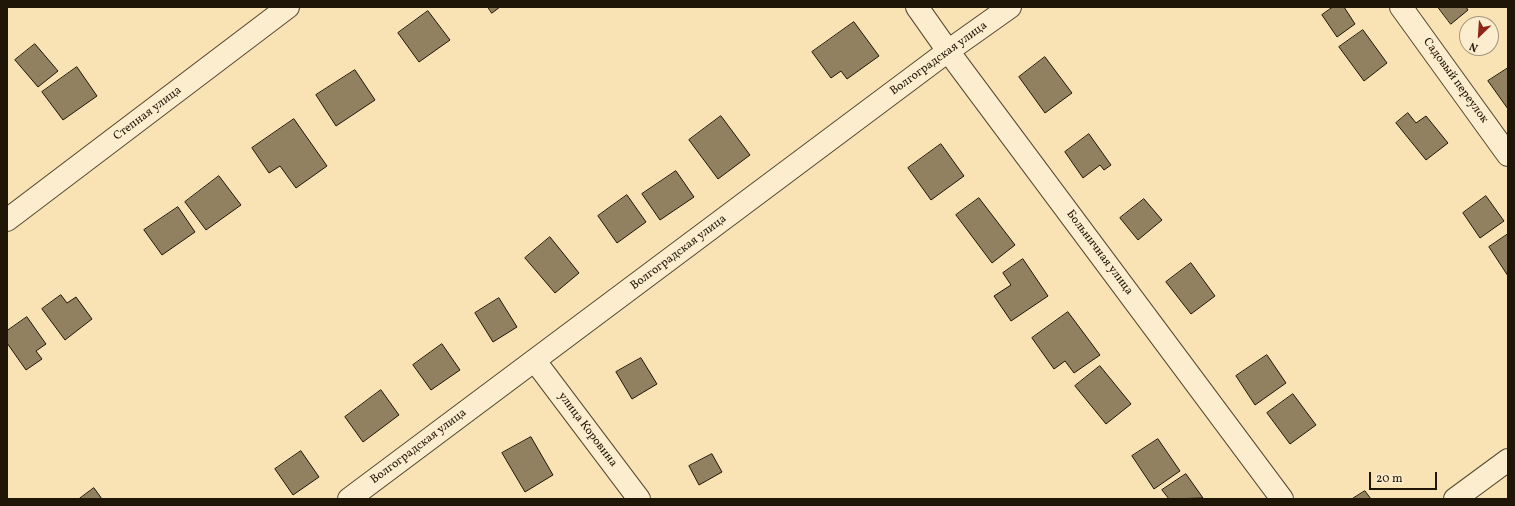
<!DOCTYPE html>
<html>
<head>
<meta charset="utf-8">
<style>
	body { margin:0 }
	#map { position:relative; width:1515px; height:506px; overflow:hidden; background:#f9e3b4; font-family:Vollkorn,serif }
	canvas { display:block }
	.frame { position:absolute; inset:0; border:8px solid #201607; pointer-events:none }
	.north { position:absolute; left:1459px; top:16px; width:40px; height:40px; box-sizing:border-box; background:#fbedce; border:1px solid #a3977e; border-radius:50%; rotate:205deg; font-size:11px; font-weight:700; line-height:16px; text-align:center; color:#201607 }
	.north::after { content:''; display:block; margin:auto; width:14px; height:18px; background:#8f2418; clip-path:polygon(50% 0,100% 100%,50% 72%,0 100%) }
	.scale { position:absolute; left:1369px; top:472px; width:68px; height:18px; box-sizing:border-box; border:2px solid #201607; border-top:0; padding-left:5px; font-size:12px; line-height:14px; white-space:nowrap; color:#201607; -webkit-text-stroke:3px #fbedce; paint-order:stroke }
</style>
</head>
<body>
<div id="map">
<canvas width="1515" height="506"></canvas>
<div class="frame"></div>
<div class="north">N</div>
<div class="scale">20 m</div>
</div>
<script>
const ctx = document.querySelector('canvas').getContext('2d');
ctx.lineJoin = 'round';
function fillPath(path, color) { ctx.fillStyle = color; ctx.fill(path, 'evenodd'); }
function trace(path, color, width, dash) { ctx.strokeStyle = color; ctx.lineWidth = width; ctx.lineCap = dash ? 'butt' : 'round'; ctx.setLineDash(dash || []); ctx.stroke(path); }
function drawText(font, color, halo, rows, align = 'center') {
  ctx.font = font + ' Vollkorn,serif'; ctx.lineWidth = 4; ctx.setLineDash([]); ctx.textBaseline = 'middle'; ctx.strokeStyle = halo; ctx.fillStyle = color; for (const [text, x, y, turn = 0] of rows) {
    ctx.save(); ctx.translate(x, y); ctx.rotate((+turn || 0) * Math.PI / 180); ctx.textAlign = isNaN(turn) ? turn : align; if (halo) ctx.strokeText(text, 0, 0); ctx.fillText(text, 0, 0); ctx.restore();
  }
}
const building = new Path2D(`
	M488,7H500L492,13Z
	M1333,7H1344L1355,24L1337,37L1322,15Z
	M1438,7H1466L1468,10L1451,24Z
	M428,11L450,40L419,62L398,33Z
	M854,22L879,56L847,79L841,71L831,78L812,52Z
	M1363,30L1387,63L1364,81L1339,47Z
	M35,44L58,71L38,87L15,60Z
	M1045,57L1072,93L1045,113L1019,77Z
	M77,67L97,96L63,120L42,92Z
	M1508,68V109L1488,81Z
	M355,70L375,100L336,126L316,95Z
	M1408,113L1416,123L1426,116L1448,143L1426,160L1396,123Z
	M721,116L750,155L718,179L689,140Z
	M294,119L327,166L296,188L280,166L269,173L252,148Z
	M1089,134L1111,165L1104,170L1100,165L1083,178L1065,152Z
	M941,144L964,176L931,200L908,168Z
	M676,171L694,197L660,220L642,194Z
	M219,176L241,205L206,230L185,202Z
	M627,195L646,222L617,243L598,216Z
	M1486,196L1504,221L1480,238L1463,213Z
	M979,198L1015,245L992,263L956,215Z
	M1144,199L1162,220L1138,240L1120,218Z
	M178,207L195,232L162,255L144,230Z
	M1508,234V276L1489,247Z
	M550,237L579,273L555,293L525,258Z
	M1023,259L1048,296L1011,321L994,296L1011,285L1003,273Z
	M1191,263L1215,296L1191,314L1166,282Z
	M61,295L67,303L76,297L92,319L65,340L42,309Z
	M499,298L517,327L493,342L475,313Z
	M1068,312L1100,355L1074,373L1065,361L1054,369L1032,338Z
	M27,317L46,344L36,351L42,359L26,370L7,343V331Z
	M442,344L460,370L431,390L413,365Z
	M1267,355L1286,383L1255,405L1236,376Z
	M641,358L657,384L632,399L616,372Z
	M1100,366L1131,404L1106,424L1075,386Z
	M381,390L399,415L363,442L345,417Z
	M1293,394L1316,425L1290,444L1267,413Z
	M531,437L553,475L525,492L502,453Z
	M1158,439L1180,471L1154,489L1132,456Z
	M301,451L319,477L293,495L275,469Z
	M712,454L722,472L699,485L689,466Z
	M1186,474L1203,498L1169,499L1162,490Z
	M94,488L102,499H79Z
	M1365,491L1371,499H1352Z`);
const minor = new Path2D(`
	M917,7L948,51L1282,499
	M1401,7L1508,155
	M7,220L288,7
	M535,361L639,499
	M349,499L948,51L1010,7
	M1455,499L1508,460`);
const streetNames = [
	["Волгоградская улица",939,59,-36],
	["Садовый переулок",1455,81,54],
	["Степная улица",148,114,-37],
	["Волгоградская улица",679,253,-37],
	["Больничная улица",1099,253,53],
	["улица Коровина",587,430,53],
	["Волгоградская улица",419,447,-37]
];
fillPath(building, '#918161');
trace(building, '#201607', 1);
trace(minor, '#564932', 24);
trace(minor, '#fbedce', 22);
drawText('12px', '#201607', '#fbedce', streetNames);
</script>
</body>
</html>
